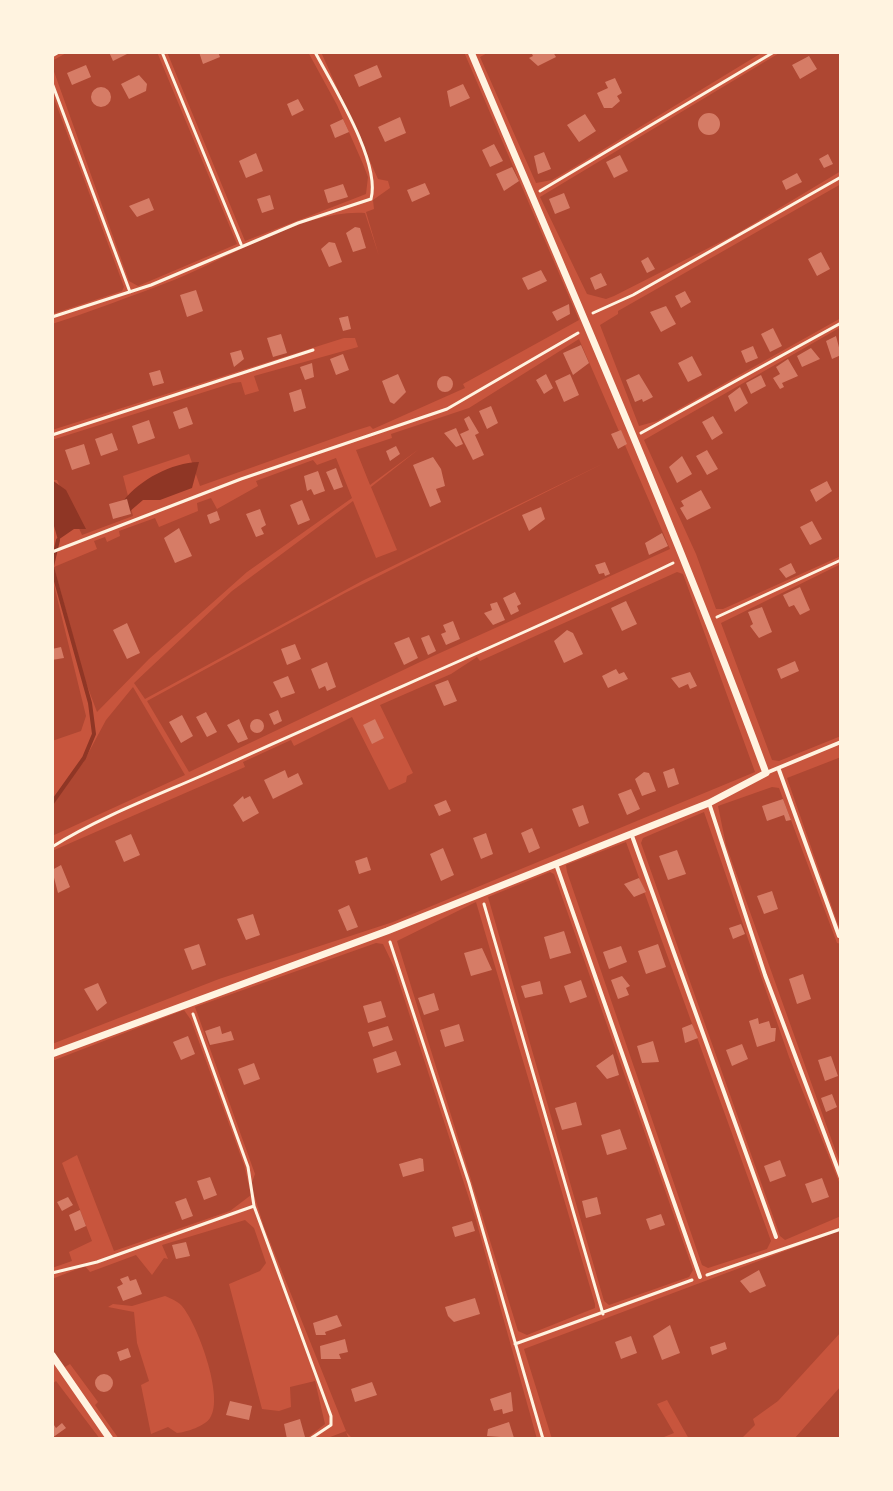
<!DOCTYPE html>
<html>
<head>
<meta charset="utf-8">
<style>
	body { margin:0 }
	#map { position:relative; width:893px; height:1491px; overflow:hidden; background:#c8553d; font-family:Montserrat,sans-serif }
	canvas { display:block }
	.frame { position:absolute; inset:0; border:54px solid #fff3e0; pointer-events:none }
</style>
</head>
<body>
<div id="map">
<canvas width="893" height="1491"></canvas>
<div class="frame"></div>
</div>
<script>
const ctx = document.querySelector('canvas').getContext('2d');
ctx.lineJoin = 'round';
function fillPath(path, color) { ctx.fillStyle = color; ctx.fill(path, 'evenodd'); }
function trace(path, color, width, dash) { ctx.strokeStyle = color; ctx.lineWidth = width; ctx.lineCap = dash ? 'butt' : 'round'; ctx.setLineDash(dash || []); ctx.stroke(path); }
const green = new Path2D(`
	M68,52H157L237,244L138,286L129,281L52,66V61Z
	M167,52H308L337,105L363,164L368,177L366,194L245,241Z
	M321,52H464L579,320L463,384L465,388L373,429L370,426L354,431L200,486L189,454L123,476L133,516L82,535L57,480H52V440L233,383L241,382L245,395L259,391L254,376L358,347L355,338H344L52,430V324C93,311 134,295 174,280C229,258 306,209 365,213L379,256L366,212L374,209L373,200L390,188L388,181L378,179Z
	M489,52H763L576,166L552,180L536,183L480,57Z
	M781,52H841V171L736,234L614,296L606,299L587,294L540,197Z
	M52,93L124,287L122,291L52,314Z
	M841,184V318L657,421L639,426L600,325L618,314V311Z
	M841,327V556L723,609H716L696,554L644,440Z
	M579,339L670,549L420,662L189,772L147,701L345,593L604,463L362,581L145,699L134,683L232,591L353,501L376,558L397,550L371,487L419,449L370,485L356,450L392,438L391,434L469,408Z
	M336,458L352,498L247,572L149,659L97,712L85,680L54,567L97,549L94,541L105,537L107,542L120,536L119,531L155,518L159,527L198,511L197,503L211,498L217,509L258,486L256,481L313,460L317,465Z
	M841,564V736L779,761L772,760L721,623Z
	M677,572L683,574L755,772L393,922L219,979L52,1044V851L245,767L243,762L291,740L294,746L352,717L389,790L406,782L407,776L413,773L380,705L451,674L477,657L480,661Z
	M52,577L86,716L81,731L52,741Z
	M133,687L185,775L52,836V803L83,763L106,720Z
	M841,757V933L787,778Z
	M772,787L779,788L837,943L841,944V1166L726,845L718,806Z
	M704,812L789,1057L841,1187V1216L785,1240L780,1236L641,843L643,838Z
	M626,842L771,1241L767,1249L708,1268L702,1265L567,872L566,865Z
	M550,872L554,874L693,1270L689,1277L609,1305L604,1301L488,897Z
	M476,902L595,1304V1308L527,1335L518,1331L397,941Z
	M376,943L383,944L394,967L475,1217L537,1439H353L346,1432L349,1439H325L346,1431L264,1227L251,1185L255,1174L195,1007Z
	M184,1010L191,1020L244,1165L251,1195L230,1211L114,1251L77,1155L62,1163L92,1241L69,1252L72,1261L52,1268V1061Z
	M245,1220L254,1228L266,1263L260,1271L229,1284L262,1409L279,1411L291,1407L290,1387L315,1381L325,1424L306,1439H119L95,1405L98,1402L70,1364L65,1367L52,1350V1279L85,1266L90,1272L136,1255L152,1275L164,1258L168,1259L162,1245ZM165,1296C170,1298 177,1301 181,1305C197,1322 225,1398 210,1418C205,1426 187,1432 177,1433L168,1427L151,1434L141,1385L149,1381L137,1343L134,1312L108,1307L113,1304L132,1306Z
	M841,1230V1332L778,1401L753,1419L755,1425L741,1439H689L667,1400L657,1404L674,1433L659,1439H552L524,1349Z
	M56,1381L100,1439H52V1384Z
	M841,1386V1439H794Z`);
const water = new Path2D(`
	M199,462L192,488L160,500H143L129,512L123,501C141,479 171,463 199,462Z
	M52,480L66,490L86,529H74L58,540L52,519Z`);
const stream = new Path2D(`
	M52,566L58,540
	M52,567L90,703L94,734L84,758L52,803`);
const building = new Path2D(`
	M109,52H131L113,61Z
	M199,52H218L220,57L203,64Z
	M531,52H553L556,57L538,66L529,58L533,56Z
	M809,56L817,69L800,79L792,65Z
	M86,65L91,77L72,85L67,73Z
	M377,65L382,77L359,87L354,75Z
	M139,75L147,84L146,91L129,99L121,84Z
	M615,78L622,93L617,96L620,101L612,108H604L597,93L608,88L605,82Z
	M463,84L470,98L450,107L447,91Z
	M91 97a10 10 0 1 1 20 0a10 10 0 1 1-20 0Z
	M298,99L304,110L292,116L287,104Z
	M698 124a11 11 0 1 1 22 0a11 11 0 1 1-22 0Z
	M585,114L596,131L579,142L567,125Z
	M400,117L406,133L385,142L378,127Z
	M343,119L349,132L335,138L330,125Z
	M494,144L503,161L490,167L482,150Z
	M544,152L551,169L538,174L534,156Z
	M256,153L263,171L246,178L239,161Z
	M828,154L833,164L824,168L819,159Z
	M620,155L628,171L614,178L606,162Z
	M512,167L519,181L504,191L496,174Z
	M797,173L802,182L786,190L782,181Z
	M425,183L430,194L412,202L407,190Z
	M343,184L348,197L328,203L324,190Z
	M564,193L570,208L555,214L549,199Z
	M270,195L274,209L262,213L257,199Z
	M149,198L154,210L137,217L129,206Z
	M355,227L360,228L366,248L353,252L346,233Z
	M329,242L335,243L342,262L329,267L321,249Z
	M821,252L830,269L817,276L808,259Z
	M648,257L655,269L647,273L641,261Z
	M541,270L547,281L528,290L522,278Z
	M601,273L607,285L595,290L590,278Z
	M196,290L203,311L187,317L180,295Z
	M685,291L691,302L681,308L675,296Z
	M569,304L570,314L557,321L552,312Z
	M666,306L676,324L661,332L650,312Z
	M348,316L351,329L343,331L339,318Z
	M773,328L782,346L770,352L761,334Z
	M281,334L287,353L273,357L267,338Z
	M836,336L841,355L832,359L826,341Z
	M581,345L589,363L573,375L563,353Z
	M753,346L758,358L746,363L741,351Z
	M811,348L820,359L802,367L797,356Z
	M241,350L244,359L234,367L230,353Z
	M343,354L349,370L336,375L330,359Z
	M692,356L702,375L688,382L678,363Z
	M788,359L798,376L782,383L784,387L780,389L773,378L780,374L776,367Z
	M312,363L314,377L305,380L300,367Z
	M160,370L164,383L153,386L149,373Z
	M398,374L406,392L394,404L390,402L382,381Z
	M546,374L553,388L544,394L536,380Z
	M570,374L579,395L564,402L555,381Z
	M639,374L653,397L643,402L642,399L635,402L626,380Z
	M761,375L766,386L751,394L746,383Z
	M437 384a8 8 0 1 1 16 0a8 8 0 1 1-16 0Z
	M740,387L748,403L735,412L728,396Z
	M301,389L306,408L294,412L289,393Z
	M491,406L498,423L487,429L479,411Z
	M187,407L193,424L179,429L173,412Z
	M469,416L479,433L475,435L484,455L473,460L460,434L469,430L464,419Z
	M713,416L723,433L712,440L702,422Z
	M149,420L155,438L138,444L132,426Z
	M456,428L463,444L456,447L444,433Z
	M621,430L627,444L618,449L611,434Z
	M112,433L118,450L101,456L95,439Z
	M84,444L90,464L72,470L65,450Z
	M396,446L400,454L390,461L386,451Z
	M707,450L718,469L707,475L696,456Z
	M682,456L692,474L677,483L669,467Z
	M433,457L441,469L445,486L436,489L441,502L430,507L413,465Z
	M336,468L343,487L334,490L326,472Z
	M318,471L325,491L314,495L311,489L307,491L304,476Z
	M827,481L832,491L816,502L810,490Z
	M701,490L711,508L687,520L680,508L684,506L681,501Z
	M127,499L131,514L113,519L109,504Z
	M302,500L310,520L298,525L290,505Z
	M541,507L545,519L529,531L522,515Z
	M260,509L266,525L261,528L264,534L256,537L246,514Z
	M217,511L220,520L210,524L207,515Z
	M812,521L822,539L810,545L800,527Z
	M179,528L192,556L175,563L164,538Z
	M662,533L668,546L649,555L645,543Z
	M605,562L610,574L605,576L604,573L599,574L595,565Z
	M791,563L796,573L786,578L779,569Z
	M800,587L810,610L800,615L794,605L789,607L783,595Z
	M515,592L521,604L517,606L519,611L511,615L503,598Z
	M626,601L637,624L622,631L611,608Z
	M497,602L505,620L493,625L484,613L492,610L490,604Z
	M762,607L772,632L759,638L750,626L753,624L748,612Z
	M453,621L460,639L446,645L441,634L446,632L443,625Z
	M127,623L140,653L127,659L113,630Z
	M567,630L573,633L583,654L564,663L554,641Z
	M429,635L436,651L428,655L421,638Z
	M409,637L418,658L404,665L394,643Z
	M295,644L301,659L287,665L281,649Z
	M61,647L64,658L52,660V649Z
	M795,661L799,671L781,679L777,669Z
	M327,662L336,687L327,691L325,686L319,689L311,669Z
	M616,669L619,674L624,672L628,679L608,688L602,676Z
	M690,672L697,686L690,689L688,684L679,688L671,678Z
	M288,676L295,693L281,698L273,682Z
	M448,680L457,701L444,706L435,685Z
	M278,710L282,721L274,725L269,714Z
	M206,712L217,732L207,737L196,717Z
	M182,715L193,736L181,743L169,722Z
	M250 726a7 7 0 1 1 14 0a7 7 0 1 1-14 0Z
	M239,719L248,739L238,743L227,725Z
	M375,719L384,738L372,744L363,725Z
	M674,768L679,784L668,788L663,772Z
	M285,770L288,778L298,773L303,784L273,799L264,780Z
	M644,772L649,773L656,791L642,796L635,779Z
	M631,789L640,809L627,815L618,794Z
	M243,796L244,799L250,796L259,813L243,822L233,805Z
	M783,799L791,820L786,821L784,815L767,821L762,806Z
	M446,800L451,811L439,816L434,805Z
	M583,805L589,823L579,827L572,809Z
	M532,828L540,848L529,853L521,833Z
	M486,833L493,854L481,859L473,838Z
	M131,834L140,855L124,862L115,841Z
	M443,848L454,875L441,881L430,854Z
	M677,850L686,874L668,880L659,856Z
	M367,857L371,870L359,874L355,861Z
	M61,865L70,887L58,893L52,870Z
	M639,878L646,892L634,897L624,884Z
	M772,891L778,909L764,914L757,896Z
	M349,905L358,927L347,931L338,910Z
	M253,914L260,935L246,940L237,919Z
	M741,924L745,934L733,939L729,928Z
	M564,931L571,953L550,959L544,937Z
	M199,944L206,965L192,970L184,949Z
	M658,944L666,967L646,974L638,951Z
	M621,946L627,962L609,969L603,952Z
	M482,948L492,970L471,976L464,953Z
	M803,974L811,999L797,1004L789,979Z
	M622,976L630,986L626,988L629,995L618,999L611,980Z
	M581,980L587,997L570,1003L564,986Z
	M540,981L543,994L525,998L521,986Z
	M98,983L107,1003L97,1011L84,989Z
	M434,993L439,1010L424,1015L418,998Z
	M381,1001L386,1017L368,1023L363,1006Z
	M758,1018L759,1024L769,1021L771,1028H776L775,1041L757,1047L749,1021Z
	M459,1024L464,1041L445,1047L440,1030Z
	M692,1024L698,1038L685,1043L682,1028Z
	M220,1026L222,1034L231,1031L234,1040L210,1045L205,1031Z
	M388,1026L393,1040L373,1047L368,1032Z
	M188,1036L195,1054L181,1060L173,1042Z
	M653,1041L659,1062L642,1063L637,1046Z
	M742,1044L748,1059L732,1066L726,1050Z
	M396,1051L401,1065L377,1073L373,1059Z
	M613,1054L619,1075L607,1079L596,1066Z
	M831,1056L838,1076L825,1081L818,1060Z
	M254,1063L260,1079L244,1085L238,1069Z
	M832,1094L837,1107L826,1112L821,1098Z
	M576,1102L582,1125L562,1130L555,1108Z
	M620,1129L627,1149L607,1155L601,1135Z
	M420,1158L423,1159L424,1171L403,1177L399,1164Z
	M780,1160L786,1176L770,1182L764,1166Z
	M210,1177L217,1195L204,1200L197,1181Z
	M822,1178L829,1197L812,1203L805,1184Z
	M68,1197L73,1205L62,1211L57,1202Z
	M597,1197L601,1214L586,1218L582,1201Z
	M186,1198L193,1216L182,1220L175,1202Z
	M80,1210L86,1226L75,1231L69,1215Z
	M661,1214L665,1225L650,1230L646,1219Z
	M472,1221L475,1231L455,1237L452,1227Z
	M186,1242L190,1256L176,1259L172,1245Z
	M759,1270L766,1286L750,1293L740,1281Z
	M128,1276L130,1281L136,1279L142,1294L123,1301L117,1287L123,1284L120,1279Z
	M475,1298L480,1314L454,1322L448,1316L445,1307Z
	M337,1315L342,1326L325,1332L326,1335H316L313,1323Z
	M670,1325L680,1353L662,1360L653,1336Z
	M631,1336L637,1353L621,1359L615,1342Z
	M345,1339L348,1352L339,1354L341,1359H321L320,1346Z
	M725,1342L727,1349L712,1355L710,1347Z
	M128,1348L131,1357L120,1361L117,1352Z
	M95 1383a9 9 0 1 1 18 0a9 9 0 1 1-18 0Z
	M372,1382L377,1395L355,1402L351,1389Z
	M511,1392L513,1411L503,1414L502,1409L494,1411L490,1399Z
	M230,1401L252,1406L249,1420L226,1415Z
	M300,1419L305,1437L287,1439L284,1424Z
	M52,1422L56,1428L62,1423L66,1428L52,1438Z
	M509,1422L514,1438L487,1436L488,1429Z`);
const path = new Path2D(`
	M162,52L241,244
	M52,56L59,52
	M52,83L130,292
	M540,191L774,52
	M593,313L633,295L841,177
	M52,317L151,285L298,223L371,199C381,162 333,86 315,52
	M641,433L841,323
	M52,435L313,350
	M52,552L241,479L447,409L578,333
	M717,617L841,560
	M52,847C104,814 172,790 228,764C376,696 527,634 673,563
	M484,904L603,1314
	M390,942L469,1183L543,1439
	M193,1014L248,1167L254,1206L331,1416V1425L310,1439
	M52,1273L97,1262L254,1206
	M707,1275L841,1229
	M515,1344L692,1280`);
const service = new Path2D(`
	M779,770L839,936
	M766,773L841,742
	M709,803L765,975L841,1178
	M631,833L776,1237
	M556,864L700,1277`);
const minor = new Path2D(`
	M52,1054L387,931L709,803L766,773C676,529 572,291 471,52
	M52,1355L110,1439`);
fillPath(green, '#ae4732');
fillPath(water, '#8f3625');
trace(stream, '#8f3625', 4);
fillPath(building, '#d67c66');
trace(path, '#fff3e0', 3);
trace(service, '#fff3e0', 4);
trace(minor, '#fff3e0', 7);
</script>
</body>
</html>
